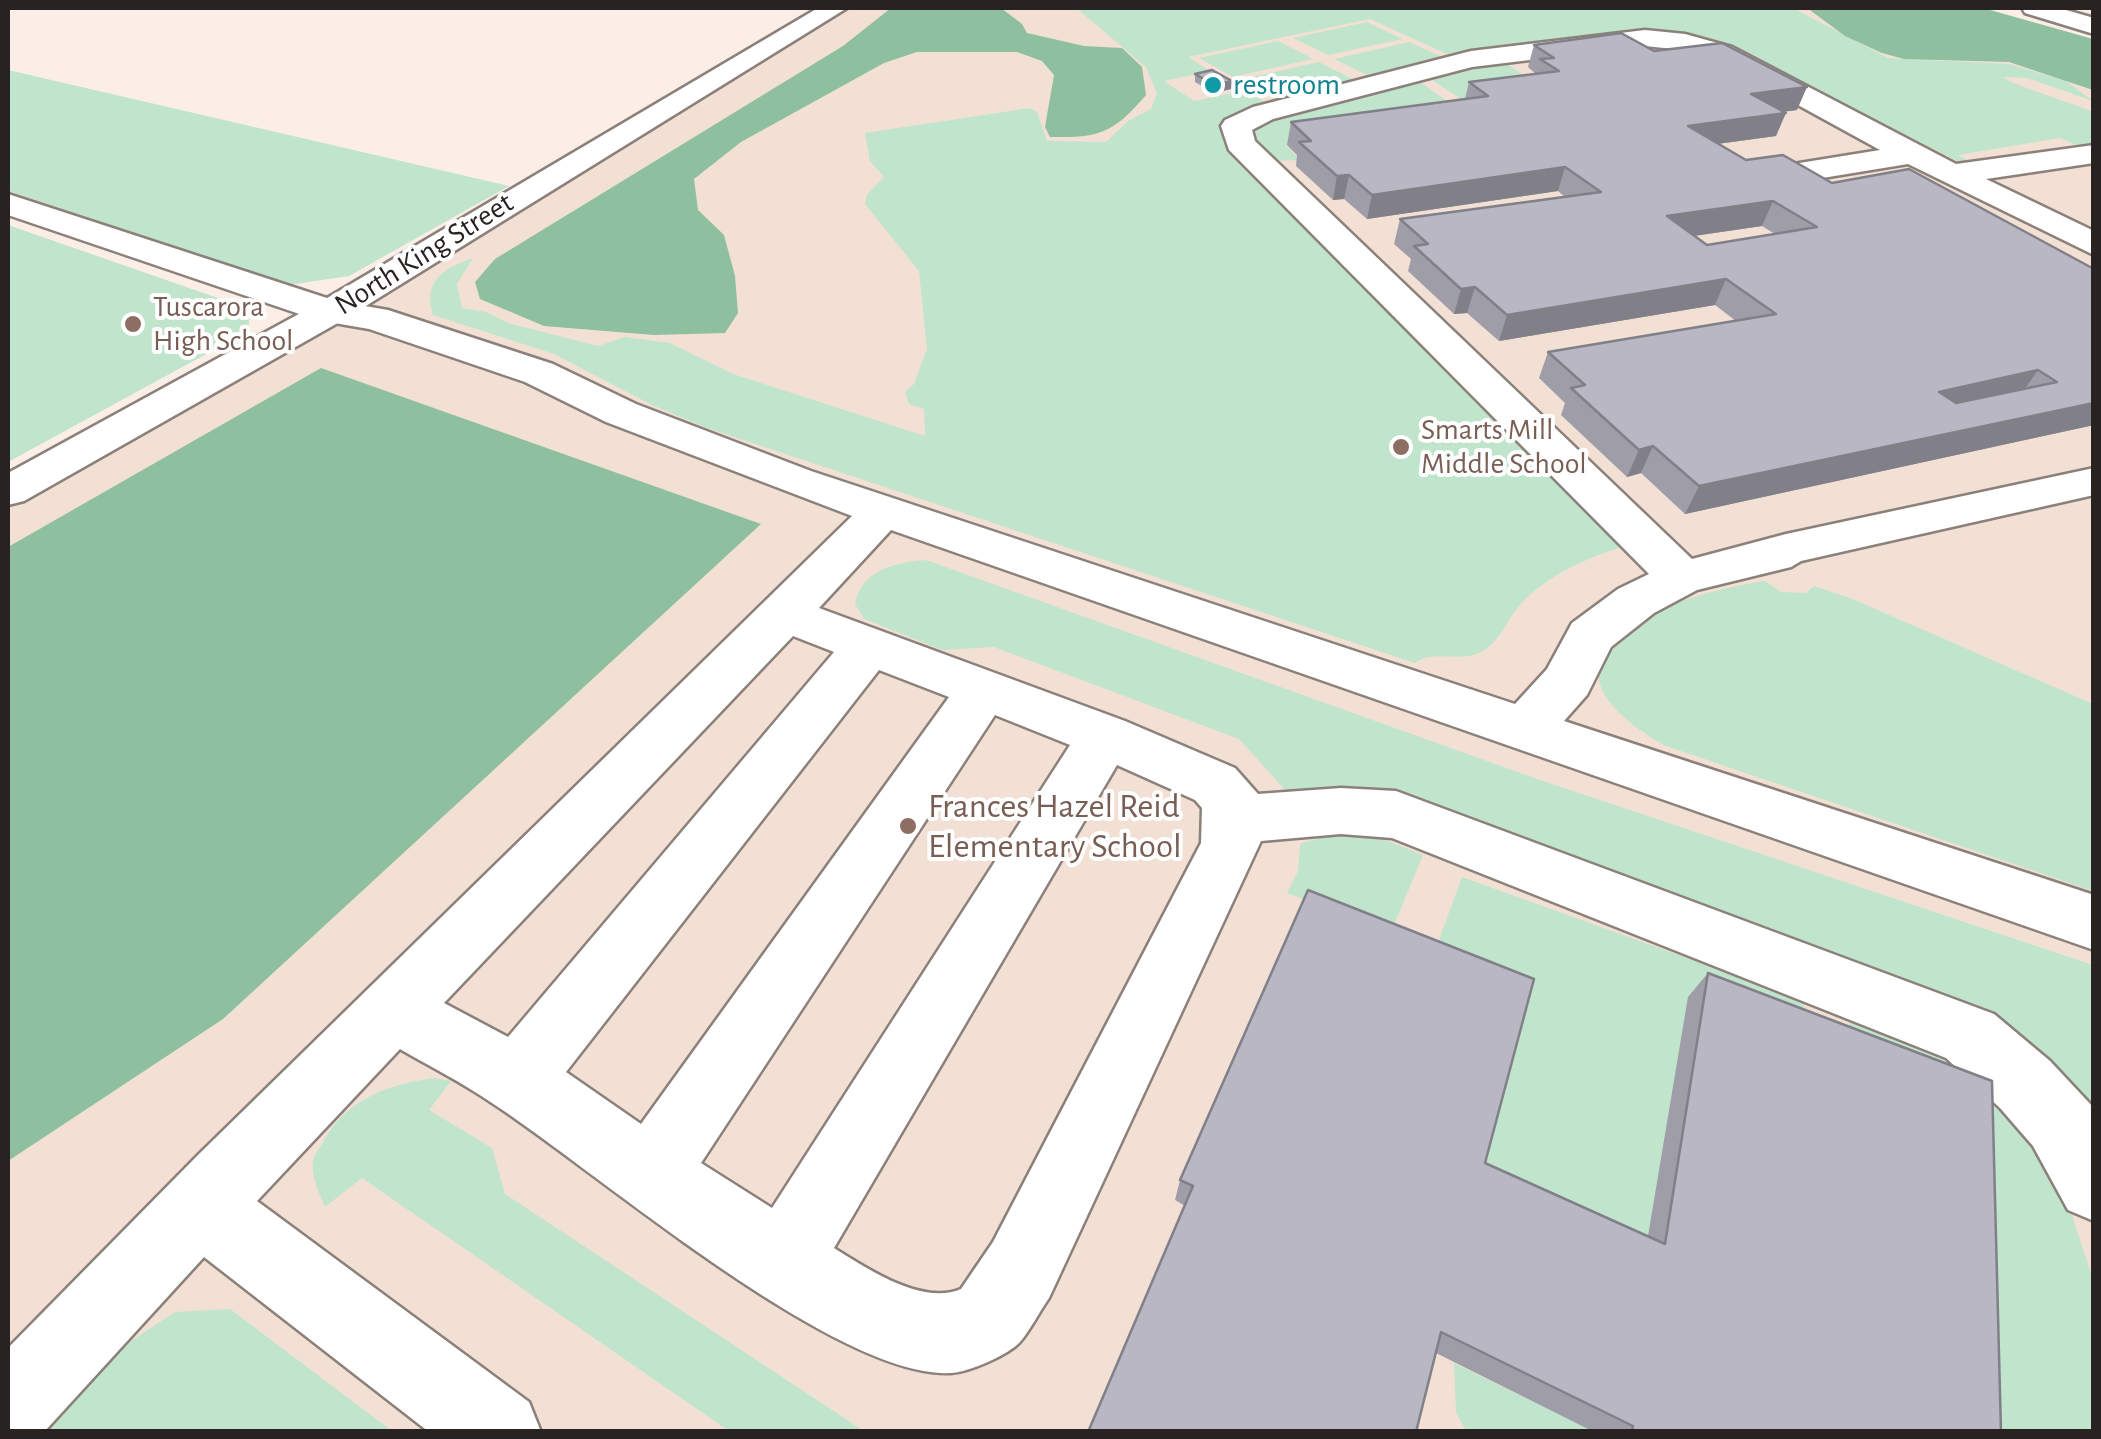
<!DOCTYPE html>
<html>
<head>
<meta charset="utf-8">
<style>
	body { margin:0 }
	#map { position:relative; width:2101px; height:1439px; overflow:hidden; background:#faeee6; font-family:"Alegreya Sans",sans-serif }
	canvas { display:block }
	.frame { position:absolute; inset:0; border:10px solid #282321; pointer-events:none }
</style>
</head>
<body>
<div id="map">
<canvas width="2101" height="1439"></canvas>
<div class="frame"></div>
</div>
<script>
const ctx = document.querySelector('canvas').getContext('2d');
ctx.lineJoin = 'round';
function fillPath(path, color) { ctx.fillStyle = color; ctx.fill(path, 'evenodd'); }
function trace(path, color, width, dash) { ctx.strokeStyle = color; ctx.lineWidth = width; ctx.lineCap = dash ? 'butt' : 'round'; ctx.setLineDash(dash || []); ctx.stroke(path); }
function drawText(font, color, halo, rows, align = 'center') {
  ctx.font = font + ' "Alegreya Sans",sans-serif'; ctx.lineWidth = 8; ctx.setLineDash([]); ctx.textBaseline = 'middle'; ctx.strokeStyle = halo; ctx.fillStyle = color; for (const [text, x, y, turn = 0] of rows) {
    ctx.save(); ctx.translate(x, y); ctx.rotate((+turn || 0) * Math.PI / 180); ctx.textAlign = isNaN(turn) ? turn : align; if (halo) ctx.strokeText(text, 0, 0); ctx.fillText(text, 0, 0); ctx.restore();
  }
}
const built = new Path2D(`
	M841,8H1826L1977,36L2093,81V1431L8,1432V486L330,312Z`);
const green = new Path2D(`
	M1076,8H1793L1888,58L2009,64L2066,81L2093,101L2027,78L2003,77C2012,85 2076,104 2093,112V147H2081L2060,138L1958,155L1972,163L1963,164L1902,133L1679,38L1460,60L1370,19L1188,57L1210,71L1164,81L1194,101L1246,90L1269,105L1230,123L1628,545C1588,557 1541,577 1515,611C1504,626 1499,642 1481,652C1460,663 1434,649 1415,663L704,427L652,405L554,354L433,315C423,281 442,269 473,258L457,284L462,308L486,312L508,323L598,346L625,337L670,343L733,374L925,436L924,409L909,404L905,392L914,384L927,349L919,271L865,204L867,195L884,177L870,161L865,133L1030,108L1037,112L1047,141L1106,142L1128,121L1151,109L1157,93L1146,67Z
	M1367,22L1403,39L1328,55L1293,38Z
	M1278,41L1313,59L1233,77L1199,58Z
	M1409,42L1447,59L1371,77L1334,59Z
	M1503,61L1547,92L1467,103L1432,80Z
	M1319,62L1356,81L1275,100L1239,80Z
	M8,70L509,186L349,276L288,285L8,191Z
	M1414,81L1420,82L1472,119L1286,145L1300,160L1273,161L1254,135L1255,127L1262,120Z
	M8,225L238,305L249,315V325L232,340L8,462Z
	M926,560L1540,780L2093,965V1111L1957,1012L1362,789L1287,792L1239,739L994,647L942,650L864,619L855,604C861,570 896,562 926,560Z
	M1765,581L1781,592L1806,593L1814,586L1855,600L2093,704V891L1666,746C1507,656 1666,595 1765,581Z
	M1334,833H1368L1423,855L1391,932L1287,893L1298,871L1300,844Z
	M1462,877L1804,1000L1802,1042L1643,1263L1470,1184L1429,967Z
	M1850,1016L1970,1068L2054,1161L2093,1279V1431H1963L1847,1059Z
	M436,1078L451,1081L429,1110L492,1148L505,1194L864,1431H729L362,1178L325,1207C319,1193 311,1176 313,1161C314,1155 321,1146 324,1140C348,1098 391,1083 436,1078Z
	M230,1309L392,1431L44,1432L131,1341L175,1312Z
	M1454,1363L1593,1431H1466L1456,1412Z`);
const forest = new Path2D(`
	M891,8H1001L1022,24L1027,33L1084,46L1122,48L1142,67L1146,95C1113,133 1101,138 1050,137L1045,127L1054,75L1042,61L1017,52H917L884,63L741,142L694,179L698,210L724,235L735,276L738,313L725,333L654,335L544,326L480,299L475,282L495,259L843,46Z
	M1807,8H1983L2093,39V90L2009,62L1904,59L1882,53L1845,36Z
	M321,368L761,524L223,1019L8,1161V547Z`);
const minor = new Path2D(`
	M1645,30L1685,34L1732,47L1956,164L2094,145V163L1986,179L2094,231V255L1908,164L1798,182L1787,179L1782,172L1787,165L1880,150L1714,59L1683,50L1645,46L1472,67L1273,119L1252,130L1255,141L1692,559L1786,534L2094,468V495L1801,561L1791,567L1697,590L1654,613L1611,647L1587,695L1564,721L2094,895V950L891,530L819,608L1125,721L1235,768L1258,794L1341,788L1396,791L1994,1014L2050,1061L2094,1108V1221L2068,1210L2033,1146L2000,1108L1946,1058L1392,838L1341,834L1261,841L1049,1298C1039,1312 1031,1329 1020,1342C1008,1355 969,1372 951,1373C836,1379 594,1169 492,1103C463,1083 431,1067 400,1049L257,1201L529,1402L541,1432H429L204,1257L44,1432H8V1348L198,1155L852,516L606,422L525,382L369,329L317,320L8,215V194L336,301L388,310L553,364L636,404L811,471L1515,704L1547,669L1572,623L1618,589L1649,574L1229,150L1221,126L1225,120L1253,107L1471,51ZM793,636L834,652L508,1037L444,1003ZM879,670L949,697L641,1124L566,1072ZM995,715L1070,745L772,1208L701,1163ZM1117,765L1195,800L1202,808L1201,843L993,1242L961,1289C922,1306 866,1268 834,1248Z`);
const major = new Path2D(`
	M818,8H847L343,320L24,501L8,505V473L317,304Z`);
const highway = new Path2D(`
	M2022,8H2059L2094,18V34L2025,13Z`);
const wall = new Path2D(`
	M1534,45L1654,51L1797,110L1782,112L1776,136L1718,144L1746,160L1832,183L1909,169L2094,425L1685,514L1641,473L1627,477L1561,415L1565,403L1539,378L1548,352L1736,321L1715,305L1499,341L1467,313L1454,314L1408,271L1411,259L1394,244L1400,219L1565,197L1558,191L1367,219L1344,199L1333,200L1296,166L1297,155L1287,145L1291,122L1465,99L1469,82L1536,74L1528,67ZM1762,226L1775,234L1707,245L1695,236Z
	M1195,74L1231,89L1214,93L1195,82Z
	M1708,973L2001,1432H1594L1436,1353L1175,1200L1180,1180L1485,1163L1648,1236L1688,997Z`);
const shadedWall = new Path2D(`
	M1232,81L1231,89L1214,93L1215,85Z
	M1807,87L1797,110L1741,117L1751,94Z
	M1786,113L1776,136L1679,149L1688,126Z
	M1565,167L1558,191L1367,219L1372,195Z
	M1349,175L1344,199L1333,200L1337,176Z
	M1773,201L1762,226L1658,241L1667,216Z
	M1726,279L1715,305L1499,341L1507,315Z
	M1475,287L1467,313L1454,314L1461,289Z
	M2038,370L2019,397L1921,419L1939,392Z
	M2094,387V425L1685,514L1699,486Z
	M1653,446L1641,473L1627,477L1639,450Z`);
const building = new Path2D(`
	M1621,33L1654,51L1722,43L1807,87L1751,94L1786,113L1688,126L1746,160L1783,155L1832,183L1909,169L2094,269V403L1699,486L1653,446L1639,450L1571,388L1585,385L1548,352L1776,314L1726,279L1507,315L1475,287L1461,289L1414,246L1428,244L1400,219L1601,192L1565,167L1372,195L1349,175L1337,176L1299,142L1311,141L1291,122L1488,96L1469,82L1559,71L1540,59L1554,58L1534,45ZM1773,201L1817,227L1707,245L1667,216ZM2038,370L2057,382L1956,403L1939,392Z
	M1212,70L1232,81L1215,85L1195,74Z
	M1308,890L1534,979L1485,1163L1665,1244L1708,973L1992,1081L2001,1432H1632L1633,1426L1441,1332L1416,1432H1088L1193,1186L1180,1180Z`);
const markers = [
	[1213,85,10,"#0f9aa8"],
	[133,324,10,"#8d6e63"],
	[1401,447,10,"#8d6e63"],
	[908,826,10,"#8d6e63"]
];
const farCulturenames = [
	["restroom",1233,85]
];
const farStreetnames = [
	["North King Street",424,254,-32]
];
const farEducationnames = [
	["Tuscarora",153,307],
	["High School",153,341],
	["Smarts Mill",1421,430],
	["Middle School",1421,464]
];
const educationNames = [
	["Frances Hazel Reid",928,806],
	["Elementary School",928,846]
];
fillPath(built, '#f3e0d4');
fillPath(green, '#c0e5cc');
fillPath(forest, '#8ebf9f');
trace(minor, '#8c817a', 5);
trace(major, '#8c817a', 5);
trace(highway, '#8c817a', 5);
fillPath(minor, '#fff');
fillPath(major, '#fff');
fillPath(highway, '#fff');
fillPath(wall, '#9e9da8');
fillPath(shadedWall, '#818088');
fillPath(building, '#b8b7c3');
trace(building, '#818088', 2.5);
for (const [x, y, r, color] of markers) { const dot = new Path2D(); dot.arc(x, y, r, 0, 2 * Math.PI); ctx.fillStyle = color; ctx.fill(dot); trace(dot, '#fefefe', 4); }
drawText('30px', '#0d838f', '#fefefe', farCulturenames, 'left');
drawText('30px', '#282321', '#fefefe', farStreetnames);
drawText('30px', '#785e54', '#fefefe', farEducationnames, 'left');
drawText('35px', '#785e54', '#fefefe', educationNames, 'left');
</script>
</body>
</html>
